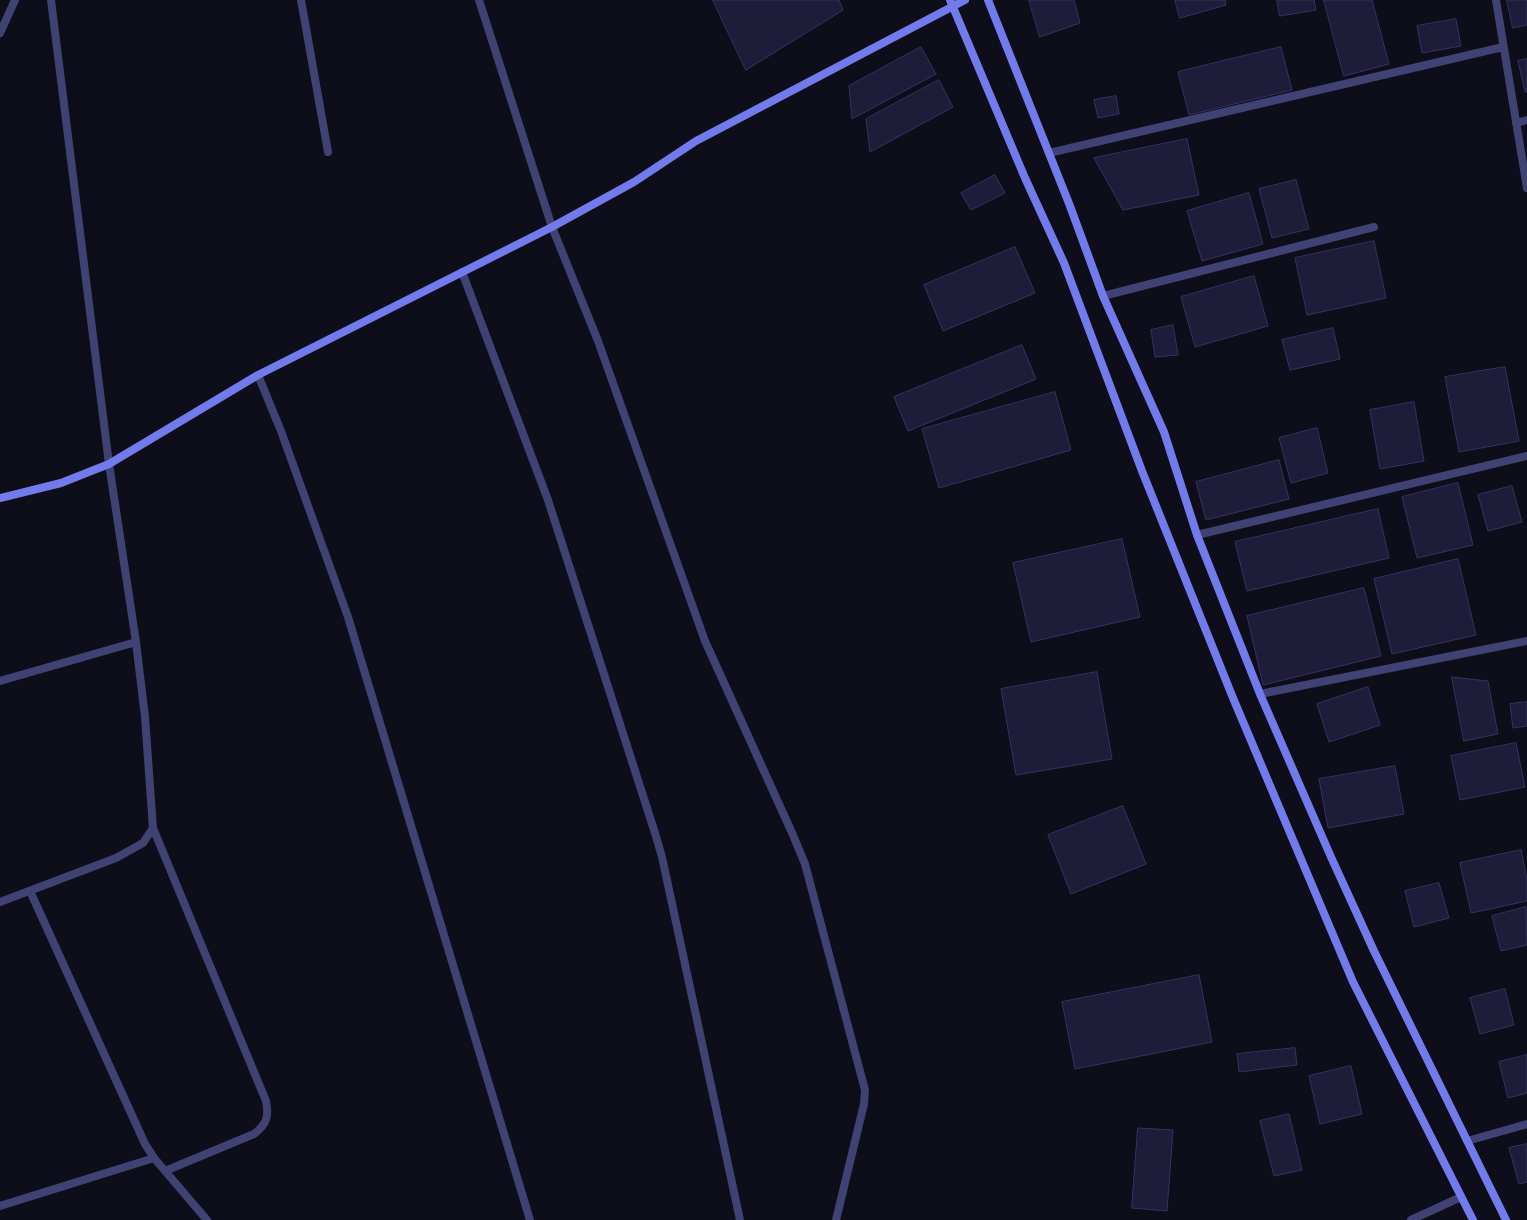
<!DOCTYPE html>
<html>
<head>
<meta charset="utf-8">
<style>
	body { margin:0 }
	canvas { display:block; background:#0e0d1a }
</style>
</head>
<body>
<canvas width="1527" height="1220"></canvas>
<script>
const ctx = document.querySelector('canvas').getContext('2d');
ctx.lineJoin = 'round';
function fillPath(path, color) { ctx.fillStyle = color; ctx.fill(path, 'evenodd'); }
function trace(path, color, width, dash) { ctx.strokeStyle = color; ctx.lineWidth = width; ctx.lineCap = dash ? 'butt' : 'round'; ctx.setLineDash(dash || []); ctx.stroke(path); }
const building = new Path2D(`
	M713,0H839L843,10L746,70Z
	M1029,0H1074L1080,23L1040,37Z
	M1175,0H1225L1226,5L1180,18Z
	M1277,0H1314L1316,10L1280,16Z
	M1324,0H1372L1389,64L1344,76Z
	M1507,0H1527V25L1513,28Z
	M1456,19L1461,46L1422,53L1417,26Z
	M921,47L936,74L852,119L849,86Z
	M1281,47L1292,90L1189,115L1178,72Z
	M1527,59V92H1525L1518,61Z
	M939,80L953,107L870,152L866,119Z
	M1116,96L1119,114L1098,118L1094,100Z
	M1187,139L1199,195L1123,210L1094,158Z
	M995,175L1005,193L971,210L961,193Z
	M1296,180L1309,229L1272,238L1259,189Z
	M1249,193L1263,244L1202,261L1187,211Z
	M1374,241L1386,298L1307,315L1295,258Z
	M1015,247L1035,293L943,331L924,285Z
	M1254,276L1268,326L1195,347L1181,297Z
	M1173,325L1178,355L1155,357L1151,330Z
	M1333,328L1340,359L1290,370L1282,340Z
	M1022,345L1036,379L908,431L894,397Z
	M1505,367L1519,441L1459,452L1445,377Z
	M1055,392L1071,450L939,488L922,429Z
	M1414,402L1424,461L1380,469L1370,410Z
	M1317,428L1328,473L1291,483L1279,438Z
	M1279,460L1289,499L1206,520L1196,482Z
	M1458,483L1473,545L1417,558L1402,497Z
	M1512,486L1522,522L1488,531L1478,495Z
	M1378,509L1389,558L1247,591L1235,542Z
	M1122,539L1140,617L1031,642L1013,563Z
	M1458,559L1476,635L1392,654L1374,579Z
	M1364,588L1381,656L1263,685L1247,616Z
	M1097,672L1112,759L1016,775L1001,689Z
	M1452,677L1488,681L1498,734L1464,741Z
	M1368,687L1380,725L1329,742L1317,704Z
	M1527,702V726L1513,728L1510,704Z
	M1516,743L1525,787L1460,800L1451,756Z
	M1395,766L1404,814L1328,828L1319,779Z
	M1123,806L1146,864L1071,894L1048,835Z
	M1521,850L1527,880V901L1471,913L1460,863Z
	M1439,883L1449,918L1414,927L1405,891Z
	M1526,907L1527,945L1501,951L1492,916Z
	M1199,975L1212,1042L1075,1069L1062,1002Z
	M1505,989L1514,1025L1480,1034L1470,998Z
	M1295,1048L1297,1065L1239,1072L1237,1054Z
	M1527,1055V1093L1508,1098L1499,1062Z
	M1351,1066L1362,1114L1320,1124L1309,1076Z
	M1289,1114L1302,1170L1274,1176L1260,1121Z
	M1138,1128L1173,1130L1167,1211L1132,1208Z
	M1527,1144V1182L1519,1184L1509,1148Z`);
const lane = new Path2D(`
	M1411,1220L1461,1197`);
const street = new Path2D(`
	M301,0L328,152
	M479,0L552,227L598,341L705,641L793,835L805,864L865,1090L864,1104L836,1220
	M1496,0L1527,188
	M0,33L15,0
	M1516,123L1527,120
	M1049,153L1503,47
	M462,272L548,500L655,833L662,857L740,1220
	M1103,296L1374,227
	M258,375L281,431L348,617L530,1220
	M1197,535L1527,456
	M0,681L136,642
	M1260,694L1527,641
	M153,828L266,1101C269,1117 267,1124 254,1134L165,1171
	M30,891L145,1144L154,1158L207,1220
	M0,902L116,858L143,843L153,828L145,717L136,642L109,464L51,0
	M1467,1141L1527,1124
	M0,1206L154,1158`);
const secondary = new Path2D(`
	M950,0L1025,178L1064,263L1142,471L1233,698L1353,982L1473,1220
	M988,0L1070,206L1103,296L1164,432L1197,535L1260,694L1331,857L1374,951L1506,1220
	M0,498L61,483L109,464L258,375L552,227L634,182L696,141L965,0`);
fillPath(building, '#1f1c39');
trace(building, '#363162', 1);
trace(lane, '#3f4273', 8);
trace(street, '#3f4273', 8);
trace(secondary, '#727beb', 8);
</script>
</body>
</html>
